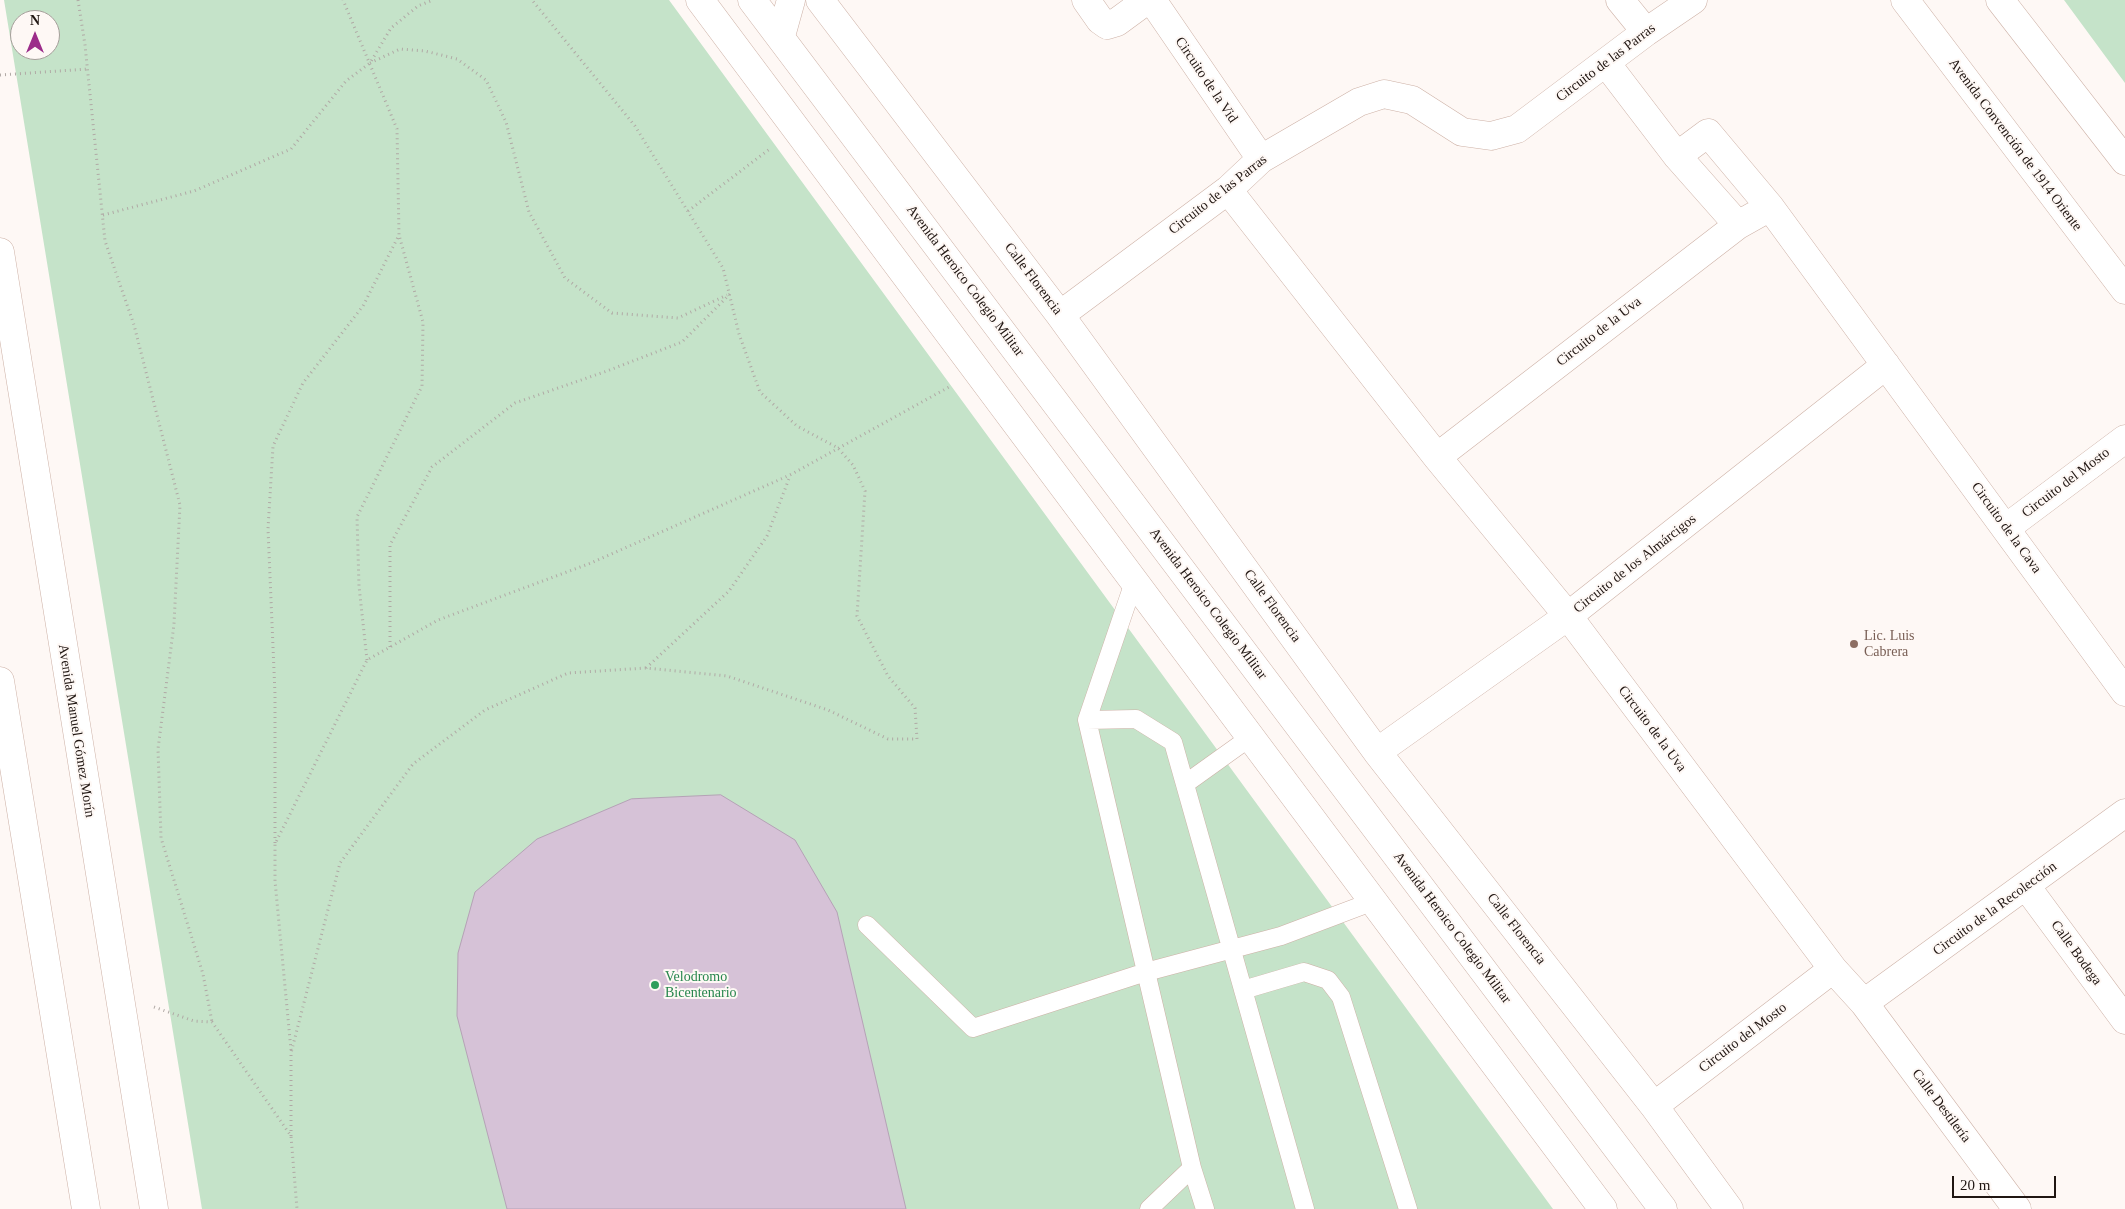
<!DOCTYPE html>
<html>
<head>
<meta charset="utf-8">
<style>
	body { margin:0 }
	#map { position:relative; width:2125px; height:1209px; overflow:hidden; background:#fef8f5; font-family:"Times New Roman",serif }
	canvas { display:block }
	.north { position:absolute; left:10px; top:10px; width:50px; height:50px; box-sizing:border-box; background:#fef8f5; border:1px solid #a59e9a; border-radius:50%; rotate:0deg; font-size:14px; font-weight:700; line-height:20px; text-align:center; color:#201612 }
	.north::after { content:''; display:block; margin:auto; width:18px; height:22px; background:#9c2c8a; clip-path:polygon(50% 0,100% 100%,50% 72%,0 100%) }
	.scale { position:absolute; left:1952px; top:1176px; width:104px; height:22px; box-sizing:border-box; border:2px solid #201612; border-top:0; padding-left:6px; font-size:15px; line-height:18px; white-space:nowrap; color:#201612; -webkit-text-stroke:4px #fef8f5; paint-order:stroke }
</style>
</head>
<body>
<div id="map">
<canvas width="2125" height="1209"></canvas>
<div class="north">N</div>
<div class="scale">20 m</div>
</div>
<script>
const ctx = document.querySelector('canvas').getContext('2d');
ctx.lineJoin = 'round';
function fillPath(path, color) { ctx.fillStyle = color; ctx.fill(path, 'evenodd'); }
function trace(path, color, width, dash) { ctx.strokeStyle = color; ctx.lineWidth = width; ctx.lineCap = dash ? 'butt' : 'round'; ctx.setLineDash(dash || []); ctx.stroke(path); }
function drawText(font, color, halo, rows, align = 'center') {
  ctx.font = font + ' "Times New Roman",serif'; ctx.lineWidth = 4; ctx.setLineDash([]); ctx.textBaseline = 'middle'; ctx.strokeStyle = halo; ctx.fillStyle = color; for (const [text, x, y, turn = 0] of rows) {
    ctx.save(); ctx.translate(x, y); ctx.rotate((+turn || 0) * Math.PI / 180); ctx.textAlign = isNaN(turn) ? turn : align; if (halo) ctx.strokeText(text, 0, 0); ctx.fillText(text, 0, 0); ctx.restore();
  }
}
const green = new Path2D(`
	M4,0H669L1553,1209H202ZM20,20H50V50H20Z
	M2064,0H2125V83Z`);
const building = new Path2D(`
	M721,795L795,840L837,912L906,1209H507L457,1016L458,953L475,892L537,839L631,799Z`);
const path = new Path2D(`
	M78,0L85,45L105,241L134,325L180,505L174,624L158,749L161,838L203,974L212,1022
	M370,63L400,49L425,51L457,59L486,80L506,122L529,212L565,278L612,313L678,318L727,295
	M0,75L88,69
	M688,211L771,148
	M103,215L194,191L291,149L346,81L370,63L391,28L418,6L433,0
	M390,647V545L432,467L515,403L607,371L682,342L730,294
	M367,660L359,586L357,517L422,386L423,322L399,235
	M646,668L729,591L767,536L790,476
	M275,843V694L268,529L273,446L303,383L363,306L399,235L397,129L343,0
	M154,1007L194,1021L212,1022L291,1136L297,1209
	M291,1050L275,881V844L367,660L438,620L591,563L790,475L949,387
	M291,1136V1053L340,863L413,764L485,710L568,673L646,668L727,676L828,710L888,739H917L915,708L888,676L857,616L865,491L853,465L838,448L797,426L760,392L739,334L723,268L635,126L532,0`);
const lane = new Path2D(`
	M1135,579L1087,720L1192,1168L1205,1209
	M1087,720L1136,719L1173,742L1305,1209
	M1185,784L1252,736
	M867,925L973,1028L1146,972L1281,936L1374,901
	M1243,990L1304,972L1328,980L1341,997L1408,1209
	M1149,1209L1192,1168`);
const street = new Path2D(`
	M820,0L1060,315L1377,752L1654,1106L1729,1209
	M1086,0L1100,20L1107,25L1117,22L1147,0
	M1152,0L1261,159
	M1620,0L1646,32
	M1606,63L1677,156L1738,225
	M1677,156L1708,133L1770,207L2125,692
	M1228,190L1437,457L1568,616L1833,969L1864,1003L2017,1209
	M1060,315L1228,190L1261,159L1359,102L1384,94L1412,100L1462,132L1491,136L1517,129L1646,32L1693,0
	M1437,457L1738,225L1770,207
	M2006,528L2125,439
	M1377,752L1568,616L1886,365
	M2026,886L2125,1020
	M1864,1003L2125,813
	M1654,1106L1833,969`);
const secondary = new Path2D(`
	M700,0L1603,1209
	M752,0L1663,1209
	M781,36L791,0`);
const primary = new Path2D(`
	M1905,0L2125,290
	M2000,0L2125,161
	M0,252L154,1209
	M0,681L86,1209`);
const markers = [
	[1854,644,5,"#8d6e63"],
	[655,985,5,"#2e9e5b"]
];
const streetNames = [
	["Circuito de las Parras",1606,63,-37],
	["Circuito de la Vid",1206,80,56],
	["Avenida Convención de 1914 Oriente",2015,145,53],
	["Circuito de las Parras",1218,195,-38],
	["Calle Florencia",1033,279,53],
	["Avenida Heroico Colegio Militar",965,281,53],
	["Circuito de la Uva",1599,332,-38],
	["Circuito del Mosto",2066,483,-37],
	["Circuito de la Cava",2006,528,54],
	["Circuito de los Almárcigos",1635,564,-38],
	["Avenida Heroico Colegio Militar",1208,604,53],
	["Calle Florencia",1272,606,54],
	["Circuito de la Uva",1652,729,53],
	["Avenida Manuel Gómez Morín",76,731,81],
	["Circuito de la Recolección",1995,909,-36],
	["Avenida Heroico Colegio Militar",1452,928,53],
	["Calle Florencia",1516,929,52],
	["Calle Bodega",2076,953,54],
	["Circuito del Mosto",1743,1038,-37],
	["Calle Destilería",1941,1106,53]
];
const educationNames = [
	["Lic. Luis",1864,636],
	["Cabrera",1864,652]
];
const leisureNames = [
	["Velodromo",665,977],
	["Bicentenario",665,993]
];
fillPath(green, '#c5e3c9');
fillPath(building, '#d6c2d7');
trace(building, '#b5a2b6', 1);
trace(lane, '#cdb1a6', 19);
trace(street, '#cdb1a6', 29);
trace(secondary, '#cdb1a6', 29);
trace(primary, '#cdb1a6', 29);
trace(path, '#b0a9a5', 3, [1, 4]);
trace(lane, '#fff', 18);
trace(street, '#fff', 28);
trace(secondary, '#fff', 28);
trace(primary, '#fff', 28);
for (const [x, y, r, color] of markers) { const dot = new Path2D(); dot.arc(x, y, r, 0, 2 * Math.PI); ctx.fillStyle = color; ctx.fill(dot); trace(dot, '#fef8f5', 2); }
drawText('14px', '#201612', '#fef8f5', streetNames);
drawText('14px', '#785e54', '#fef8f5', educationNames, 'left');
drawText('14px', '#27864d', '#fef8f5', leisureNames, 'left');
</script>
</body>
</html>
